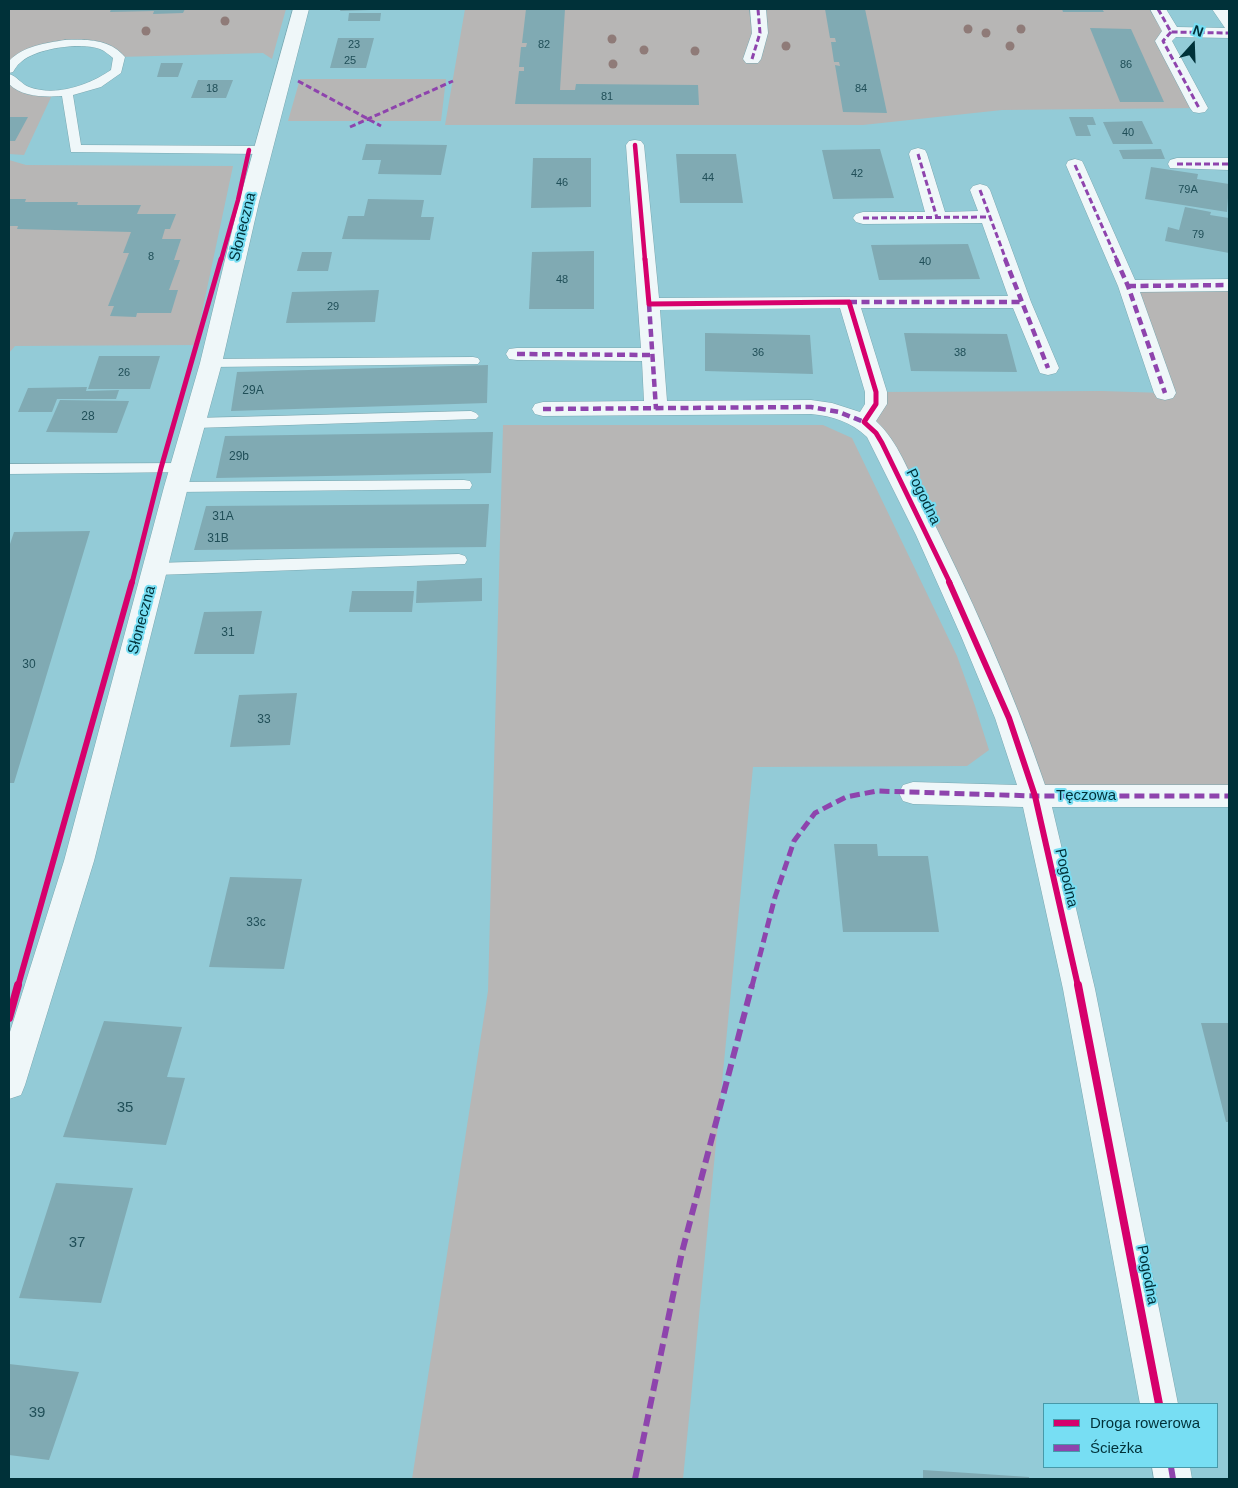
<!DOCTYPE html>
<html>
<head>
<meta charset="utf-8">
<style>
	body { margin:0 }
	#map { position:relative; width:1238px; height:1488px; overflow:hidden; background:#93cbd7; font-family:Helvetica,sans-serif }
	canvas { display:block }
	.frame { position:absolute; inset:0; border:10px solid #003139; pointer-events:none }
	.legend { position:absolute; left:1043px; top:1403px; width:175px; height:65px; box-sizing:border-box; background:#77def3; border:1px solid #4799a9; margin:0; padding:6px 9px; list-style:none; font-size:15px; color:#003139 }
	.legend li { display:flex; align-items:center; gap:10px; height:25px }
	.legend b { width:25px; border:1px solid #4799a9 }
	.north { position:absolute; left:1168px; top:20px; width:50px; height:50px; -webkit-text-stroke:4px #77def3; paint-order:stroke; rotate:20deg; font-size:14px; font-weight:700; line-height:20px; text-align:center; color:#003139 }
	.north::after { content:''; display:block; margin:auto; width:18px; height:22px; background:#003139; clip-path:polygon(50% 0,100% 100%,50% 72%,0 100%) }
</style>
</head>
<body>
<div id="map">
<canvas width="1238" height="1488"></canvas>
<div class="frame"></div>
<ul class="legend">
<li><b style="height:6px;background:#d6006c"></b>Droga rowerowa</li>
<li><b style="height:6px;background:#8e44ad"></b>Ścieżka</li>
</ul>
<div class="north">N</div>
</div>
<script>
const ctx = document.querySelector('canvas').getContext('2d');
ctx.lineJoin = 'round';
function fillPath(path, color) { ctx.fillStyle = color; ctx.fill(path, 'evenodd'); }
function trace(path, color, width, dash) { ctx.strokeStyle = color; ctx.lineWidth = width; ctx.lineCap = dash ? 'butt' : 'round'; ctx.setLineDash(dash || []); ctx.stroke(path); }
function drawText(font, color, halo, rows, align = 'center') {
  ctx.font = font + ' Helvetica,sans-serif'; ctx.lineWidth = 4; ctx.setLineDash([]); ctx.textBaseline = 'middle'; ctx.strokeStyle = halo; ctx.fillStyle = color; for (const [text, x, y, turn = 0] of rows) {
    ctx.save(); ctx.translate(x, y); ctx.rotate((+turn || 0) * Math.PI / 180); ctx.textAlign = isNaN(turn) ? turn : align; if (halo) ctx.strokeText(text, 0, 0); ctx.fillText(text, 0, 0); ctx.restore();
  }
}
const green = new Path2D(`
	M9,9H286L272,59L263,53L119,57L104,46L73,42L39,48L10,66L9,70Z
	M465,9H1158L1171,32L1163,41L1199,108L1002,110L863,125H445Z
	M9,78L14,84L53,93L24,155L9,154Z
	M300,79H446L441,121H288Z
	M9,160L26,165L233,166L195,345L15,346L9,353Z
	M1229,285V796H1035L871,414L876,392L1102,391L1164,393L1128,286Z
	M503,425H823L852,438L957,656L974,703L989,750L967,766L753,767L683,1479H412L488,991Z`);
const building = new Path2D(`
	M111,9H185L183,13L153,14L154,11L110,12Z
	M341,9H370V10L340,11Z
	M526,9H565L560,90H575L576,84L698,85L699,105L515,104L519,71H524V67H519L521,47H526L527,43H522Z
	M825,9H865L887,113L843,112L835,65L840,66L839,62H834L831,42H836L835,38H830Z
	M1062,9H1102L1104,12H1063Z
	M349,13H381L380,21H348Z
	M1090,28L1131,29L1164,102H1120Z
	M338,38H374L366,68H330Z
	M161,63H183L178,77H157Z
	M198,80H233L226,98H191Z
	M9,117H28L15,141H9Z
	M1069,117H1093L1096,125H1087L1091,136H1076Z
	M1142,121L1153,144H1113L1103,122Z
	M366,144L447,145L441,175L378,174L381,160H362Z
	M880,149L894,198L833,199L822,150Z
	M1161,149L1165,159H1123L1119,150Z
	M676,154H736L743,203H680Z
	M533,158H591V207L531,208Z
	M1151,167L1198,174L1197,179L1229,184L1227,212L1145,199Z
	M9,199H26L25,202H78L77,205H141L137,214H176L170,229H165L162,239H181L174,260H180L169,290H178L171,313H137L136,317L110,316L114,306H108L129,253H123L131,232L17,229L18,226H9Z
	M368,199L424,200L421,217H434L430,240L342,239L348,216H364Z
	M1185,207L1211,212L1210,215L1229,218V253L1165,241L1168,227L1179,230Z
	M968,244L980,279L879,280L871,245Z
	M594,251V309H529L532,252Z
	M302,252H332L328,271H297Z
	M379,290L375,322L286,323L292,292Z
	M705,333L810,335L813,374L705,371Z
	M904,333L1007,334L1017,372L911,371Z
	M99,356H160L150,389H88Z
	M488,365L487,403L231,411L237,372Z
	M87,387L86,391L119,390L116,399H57L52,412H18L28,388Z
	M60,400L129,401L117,433L46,432Z
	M493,432L491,473L216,478L225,436Z
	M489,504L486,547L194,550L206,506Z
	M90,531L14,783H9V547L14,532Z
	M482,578V601L416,603L417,581Z
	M352,591H414L412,612H349Z
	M262,611L254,654H194L204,612Z
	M297,693L290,745L230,747L239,695Z
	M834,844H877L878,856H928L939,932H843Z
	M230,877L302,879L284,969L209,967Z
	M104,1021L182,1027L167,1077L185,1078L166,1145L63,1137Z
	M1201,1023H1229V1122H1226Z
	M56,1183L133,1188L101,1303L19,1298Z
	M9,1364L79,1372L49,1460L9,1455Z
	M923,1470L1029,1477V1479H923Z`);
const lane = new Path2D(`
	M65,40C87,39 110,39 125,57L121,73L101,87L73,95L81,145L262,146L268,150L262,154L71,152L62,96C44,97 22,97 9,84V74C17,76 21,84 29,87C56,97 89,85 111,70L113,58C109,55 105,51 100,49C81,42 35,48 20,63C17,65 15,69 13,72L9,73V61C23,46 46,43 65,40Z
	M473,357L478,358L480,361L478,364L211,367L206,366L204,363L206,360L211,359Z
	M471,411L476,413L479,416L476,419L195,428L190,426L187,423L190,420L195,418Z
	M183,463L189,464L191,468L189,472L9,474V464Z
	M464,480L470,481L472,485L470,489L176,492L170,491L168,487L170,483L176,482Z
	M459,554L465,556L467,560L465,564L156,575L150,573L148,569L150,565L156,563Z`);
const street = new Path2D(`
	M293,9H309L259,202L222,363L188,487L94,861L25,1085L21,1095L9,1099V1035L64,861L164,487L200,363L239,202Z
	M750,9H766L768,33L761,59L758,63H746L743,59L752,33Z
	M1150,9H1166L1177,27L1225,28L1212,9H1228L1229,11V38L1176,37L1172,41L1208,108L1205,112L1199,113L1193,112L1190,108L1155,41L1162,31Z
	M635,140L641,141L644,145L659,298L1008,296L982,223L863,224L856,222L853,218L856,214L863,212H925L909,154L911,150L918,148L925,150L927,154L945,212L978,211L970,190L973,186L980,184L987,186L990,190L1031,302L1059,368L1056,373L1048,375L1040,373L1013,308H861L887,392V404L876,421C898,441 909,473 922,499C969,592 1012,687 1045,785H1229V807H1052L1095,989L1178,1404H1140L1063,989L1023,807L913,804L903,801L899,793L903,785L913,782L1017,785L995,718L961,636L916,535L867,437C851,422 833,416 811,414L543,416L535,414L532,409L535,404L543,402L644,401L642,361L517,360L509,359L506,354L509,349L517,348H641L626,145L629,141ZM840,308L865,392V404L860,412L832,403L811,400L667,401L660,310Z
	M1177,158H1229V170L1170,168L1168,164L1170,160Z
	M1075,159L1082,161L1084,165L1135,280L1229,279V291L1140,292L1176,393L1173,398L1165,400L1157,398L1154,393L1118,286L1066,165L1068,161Z
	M1152,1467H1190L1192,1479H1154Z`);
const quietFar3 = new Path2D(`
	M1158,9L1171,32L1229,33
	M1171,32L1163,41L1199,108
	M752,59L760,33L758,9
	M298,81L381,126
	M350,127L453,81
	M918,154L937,218
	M1177,164H1229
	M1075,165L1117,260
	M980,190L1006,260
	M863,218L991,217`);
const quietFar2 = new Path2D(`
	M1005,259L1048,368
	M1116,259L1128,286L1165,393
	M1128,286L1229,285
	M849,302H1021
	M649,304L656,409
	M517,354L653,355
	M543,409L811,407L839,412L864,422`);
const quietFar1 = new Path2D(`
	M752,986L775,897L794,841L815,813L846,797L877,791L1035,796H1229`);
const quiet = new Path2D(`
	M1171,1467L1173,1479
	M635,1479L682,1252L752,985`);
const cyclewayFar3 = new Path2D(`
	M635,145L645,260
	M221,260L238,200L249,150`);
const cyclewayFar2 = new Path2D(`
	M645,259L649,304L849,302L876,392V404L864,422L876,433L882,443L950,583
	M132,583L161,468L221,259`);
const cyclewayFar1 = new Path2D(`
	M949,582L1009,718L1035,796L1078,986
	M18,986L132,582`);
const cycleway = new Path2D(`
	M1078,985L1159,1404
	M9,1018L18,985`);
const trees = [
	[225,21],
	[968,29],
	[1021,29],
	[146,31],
	[986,33],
	[612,39],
	[786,46],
	[1010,46],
	[644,50],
	[695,51],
	[613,64]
];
const farNumbernames = [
	["23",354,45],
	["82",544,45],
	["25",350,61],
	["86",1126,65],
	["18",212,89],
	["84",861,89],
	["81",607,97],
	["40",1128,133],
	["42",857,174],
	["44",708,178],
	["46",562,183],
	["79A",1188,190],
	["79",1198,235],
	["8",151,257],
	["40",925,262],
	["48",562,280],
	["29",333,307],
	["36",758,353],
	["38",960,353],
	["26",124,373]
];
const numberNames = [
	["29A",253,391],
	["28",88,417],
	["29b",239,457],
	["31A",223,517],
	["31B",218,539],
	["31",228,633],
	["30",29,665],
	["33",264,720],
	["33c",256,923]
];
const streetNames = [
	["Słoneczna",243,227,-76],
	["Pogodna",923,497,64],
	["Słoneczna",142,620,-75],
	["Tęczowa",1086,796],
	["Pogodna",1066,878,77],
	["Pogodna",1147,1275,79]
];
const nearNumbernames = [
	["35",125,1108],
	["37",77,1243],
	["39",37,1413]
];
fillPath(green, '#b7b6b5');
fillPath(building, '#80aab3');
trace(lane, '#7aa8b1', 1);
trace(street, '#7aa8b1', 1);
fillPath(lane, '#eff7f9');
fillPath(street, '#eff7f9');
trace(quietFar3, '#8e44ad', 3, [6, 3]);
trace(quietFar2, '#8e44ad', 4.5, [8, 4.5]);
trace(quietFar1, '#8e44ad', 5, [10, 5]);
trace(quiet, '#8e44ad', 6, [12, 6]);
trace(cyclewayFar3, '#d6006c', 4.5);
trace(cyclewayFar2, '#d6006c', 5);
trace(cyclewayFar1, '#d6006c', 6);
trace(cycleway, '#d6006c', 8);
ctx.fillStyle = '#8f7b78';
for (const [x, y] of trees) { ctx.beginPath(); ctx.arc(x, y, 4.5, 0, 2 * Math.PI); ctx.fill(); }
drawText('11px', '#204f58', null, farNumbernames);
drawText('12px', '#204f58', null, numberNames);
drawText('15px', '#003139', '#77def3', streetNames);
drawText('15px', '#204f58', null, nearNumbernames);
</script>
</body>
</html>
